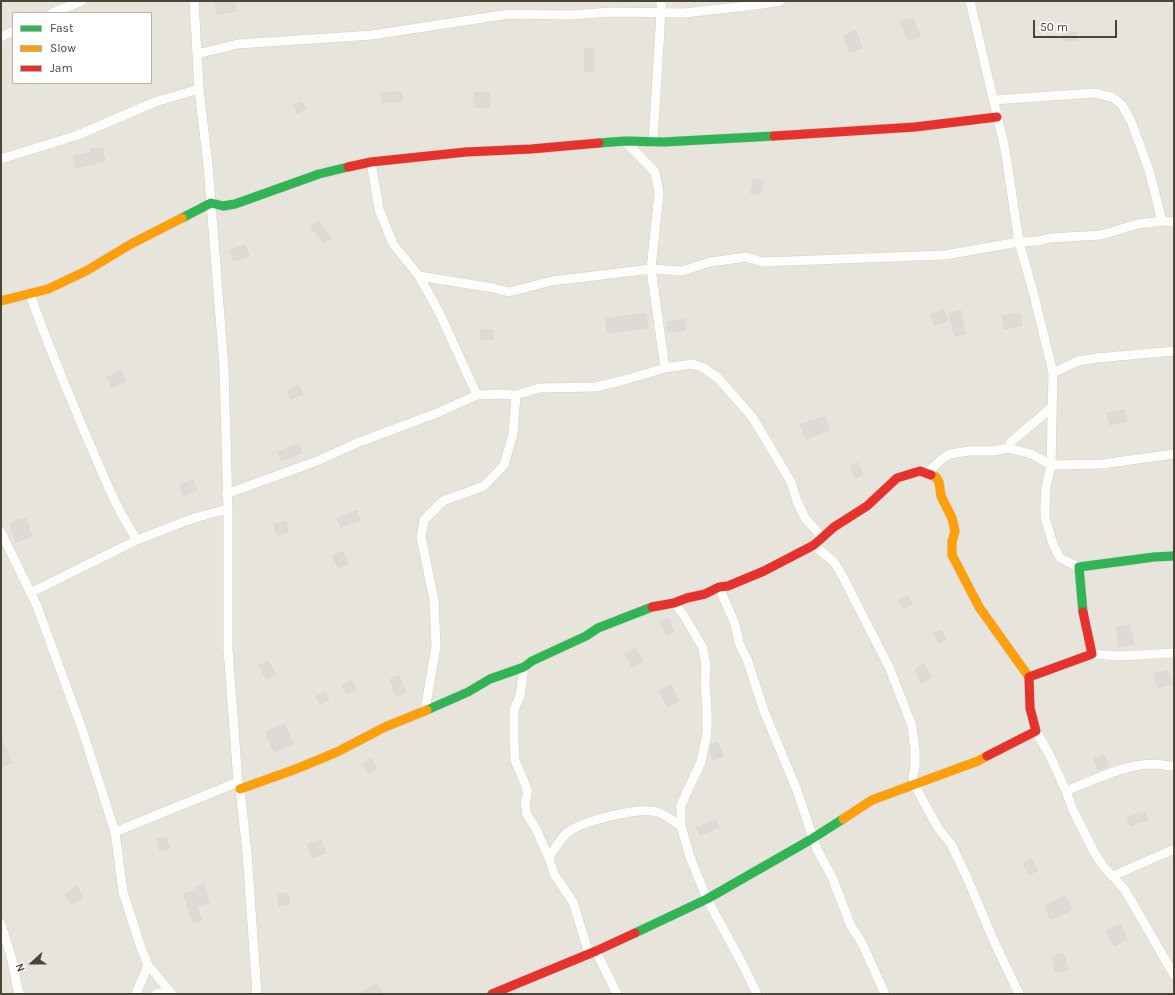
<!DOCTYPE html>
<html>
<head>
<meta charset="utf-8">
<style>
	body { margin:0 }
	#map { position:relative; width:1175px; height:995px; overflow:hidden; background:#f4f2ee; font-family:Karla,sans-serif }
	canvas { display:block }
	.frame { position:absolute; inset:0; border:2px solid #4b4439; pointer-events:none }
	.legend { position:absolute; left:12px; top:12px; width:140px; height:72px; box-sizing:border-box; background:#fff; border:1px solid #b7b4b0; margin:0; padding:5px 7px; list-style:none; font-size:12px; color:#4b4439 }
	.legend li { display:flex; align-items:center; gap:8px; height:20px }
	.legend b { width:20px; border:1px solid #b7b4b0 }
	.north { position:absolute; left:12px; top:943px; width:40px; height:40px; -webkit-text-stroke:3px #fff; paint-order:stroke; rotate:249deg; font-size:11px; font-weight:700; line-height:16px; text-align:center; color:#4b4439 }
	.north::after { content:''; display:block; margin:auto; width:14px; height:18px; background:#4b4439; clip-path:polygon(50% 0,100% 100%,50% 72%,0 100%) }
	.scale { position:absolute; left:1033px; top:20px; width:84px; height:18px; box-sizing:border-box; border:2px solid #4b4439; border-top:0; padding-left:5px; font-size:12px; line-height:14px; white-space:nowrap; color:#4b4439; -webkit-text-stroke:3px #fff; paint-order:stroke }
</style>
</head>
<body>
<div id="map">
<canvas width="1175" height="995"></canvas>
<div class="frame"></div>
<ul class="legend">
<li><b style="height:5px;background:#30b455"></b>Fast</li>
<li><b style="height:5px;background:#ff9f0a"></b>Slow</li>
<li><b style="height:5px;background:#e5322d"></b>Jam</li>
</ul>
<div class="north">N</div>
<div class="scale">50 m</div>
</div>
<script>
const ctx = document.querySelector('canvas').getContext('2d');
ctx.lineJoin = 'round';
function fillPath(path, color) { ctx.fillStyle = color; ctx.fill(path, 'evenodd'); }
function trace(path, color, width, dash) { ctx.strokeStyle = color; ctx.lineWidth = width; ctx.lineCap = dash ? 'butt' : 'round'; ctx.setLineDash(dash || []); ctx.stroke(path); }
const residential = new Path2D(`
	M1,1H1174V994H1ZM13,13H151V83H13Z`);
const building = new Path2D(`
	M215,1H235L236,11L217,14Z
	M913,18L920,36L908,40L901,22Z
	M856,31L862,48L850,52L844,36Z
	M1063,32H1076L1077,40L1064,41Z
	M585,48H594V71H585Z
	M401,92L402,101L382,103L381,94Z
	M475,92L490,93L489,108L474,107Z
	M302,102L306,109L297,113L294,105Z
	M102,148L105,161L76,168L73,156L91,152L90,150Z
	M754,179L763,181L760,194L751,193Z
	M318,221L331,238L324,243L311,227Z
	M245,245L249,256L234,261L230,251Z
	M944,310L948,320L934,325L931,315Z
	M961,311L965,334L955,336L949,314Z
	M646,314L648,328L608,333L606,319Z
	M1020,314L1022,326L1004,329L1002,316Z
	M685,320L686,330L668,332L667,322Z
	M481,329L493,330V339H481Z
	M121,371L126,381L112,388L107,378Z
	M299,386L303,394L291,399L288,391Z
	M1124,410L1127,421L1110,425L1107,413Z
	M825,417L829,430L806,439L800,425Z
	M298,444L302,453L281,461L278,452Z
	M858,463L863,475L855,478L850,466Z
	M193,480L197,490L184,495L180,485Z
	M357,511L360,520L341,527L337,519Z
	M26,518L32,536L16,542L10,524Z
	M286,522L288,532L277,535L274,525Z
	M343,552L348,564L338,568L333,556Z
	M908,596L912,604L904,608L899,601Z
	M669,619L674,632L666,635L661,622Z
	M1130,625L1134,644L1119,647L1116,628Z
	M942,631L946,639L939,644L934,634Z
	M636,649L643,662L632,667L625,654Z
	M268,661L275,674L266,679L259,666Z
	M924,664L932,677L921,684L915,670Z
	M1168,671L1172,684L1158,688L1154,674Z
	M399,676L406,692L396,696L390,680Z
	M352,681L355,690L346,694L342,685Z
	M671,685L679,701L668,707L659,691Z
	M325,692L329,699L321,705L316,697Z
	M285,724L293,744L274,752L266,732Z
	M1,739L12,763L4,766L1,759Z
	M718,743L723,756L713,760L710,750V746Z
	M1104,755L1108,766L1098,770L1094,759Z
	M371,759L377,768L369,774L363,764Z
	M1145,812L1148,820L1130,826L1127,818Z
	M715,820L719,827L700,835L697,828Z
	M166,837L170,848L160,851L157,840Z
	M321,840L326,853L312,858L307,845Z
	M1031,859L1038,870L1029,875L1023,864Z
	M204,885L209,903L197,906L202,920L193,923L184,894L195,890V888Z
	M76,886L83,897L72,905L65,895Z
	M288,893L290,904L279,906L278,895Z
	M1065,896L1072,910L1050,919L1045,906Z
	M1120,924L1127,939L1114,946L1106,931Z
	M1064,954L1068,970L1055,972L1052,957Z
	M377,984L382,994H359Z`);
const street = new Path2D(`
	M194,1L199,89L208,165L224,368L228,509V649L238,782L240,789L247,853L257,994
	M970,1L1005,149L1019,242L1034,295L1053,373L1051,465L1046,487L1045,504V518L1053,544L1060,558L1079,567
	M52,13L82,1
	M1,37L13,31
	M197,54L238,44L372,35L509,14L570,15L611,12L684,13L756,5L780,1
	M993,100L1094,93L1112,97L1122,105L1131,121L1149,170L1162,221
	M625,141L655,172L659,193L651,269L665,368
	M653,142L661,12V1
	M1,159L78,135L155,102L199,89
	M371,162L379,209L393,244L419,276L439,312L477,395
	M419,276L493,288L509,292L552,281L651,269L682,271L710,262L746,257L763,262L945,255L1019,242L1038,241L1050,238L1101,235L1138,224L1162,221L1174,222
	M30,294C46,341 66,387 85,433C101,469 115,507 137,540
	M1053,373L1078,361L1097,358L1174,351
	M1008,448L1031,454L1051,465L1102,464L1174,454
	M927,473L942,459L950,454L969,451H994L1008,448L1011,442L1052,407
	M226,494L317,461L357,443L437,413L477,395L501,394L516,395L539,388L595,387L621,381L665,368L692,364L704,368L718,378L753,418L791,482L797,501L805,518L822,537
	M1,532L37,606L82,729L115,832L123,892L141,948L148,965L172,994
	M814,545L834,562L843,577L890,669L912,726L915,750V767L913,776L914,784L938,828L951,844L965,873L993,939L1019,994
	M719,587L735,624L739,643L747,659L764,711L796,788L817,849L832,877L851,926L862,943L885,994
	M32,592L137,540L194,518L228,509
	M674,603L683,614L703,648L706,666L705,684L707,708V733L701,762L681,805V826L690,857L707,899L744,967L757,994
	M1092,654L1119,656L1174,653
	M524,667L520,696L514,710V739L515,760L527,789V795L525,803L527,815L536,829L549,858L554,874L573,902L589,954
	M425,711L436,646L434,600L421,537L424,520L443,501L484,486L504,465L513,434L516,395
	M1036,731L1050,756L1066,791L1073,810L1094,852L1103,866L1125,890L1174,975
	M1066,791C1094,780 1122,765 1152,764C1159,764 1167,766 1174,766
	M115,832L238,782
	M549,858C554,850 560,839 567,833C581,821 639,807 657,812C665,814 674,822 681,826
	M1113,876L1174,849
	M1,924L11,956L18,990L20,994
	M596,951L617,994
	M136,994L148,965
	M156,994L170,991`);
const fast = new Path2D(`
	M599,143L625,141L663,142L774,136
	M182,218L211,203L223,206L235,204L319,174L348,167
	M1083,612L1079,567L1154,557L1174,556
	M427,710L468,692L490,679L524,667L532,661L586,636L598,628L652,607
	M635,933L707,899L810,840L843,819`);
const slow = new Path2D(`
	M1,301L48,289L86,271L131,244L182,218
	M931,475L936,477L939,482L941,496L952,518L955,531L952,542V555L979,607L1029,677
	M240,789L296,769L337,752L385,727L427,710
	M843,819L872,800L978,761L987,756`);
const jam = new Path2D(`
	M774,136L915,127L997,117
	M348,167L371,162L466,152L531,149L599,143
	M652,607L674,603L687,598L705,594L719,587L728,586L764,571L814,545L834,527L867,506L897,478L920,471L931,475
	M987,756L1036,731L1030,708L1029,677L1092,654L1083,612
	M492,994L596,951L635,933`);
fillPath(residential, '#e7e4dc');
fillPath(building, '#dedbd6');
trace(building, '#dcd9d4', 1);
trace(street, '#d2d0cb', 10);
trace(fast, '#d3cfc5', 10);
trace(slow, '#d3cfc5', 10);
trace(jam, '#d3cfc5', 10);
trace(street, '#fdfdfc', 9);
trace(fast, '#30b455', 9);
trace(slow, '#ff9f0a', 9);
trace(jam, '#e5322d', 9);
</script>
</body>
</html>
